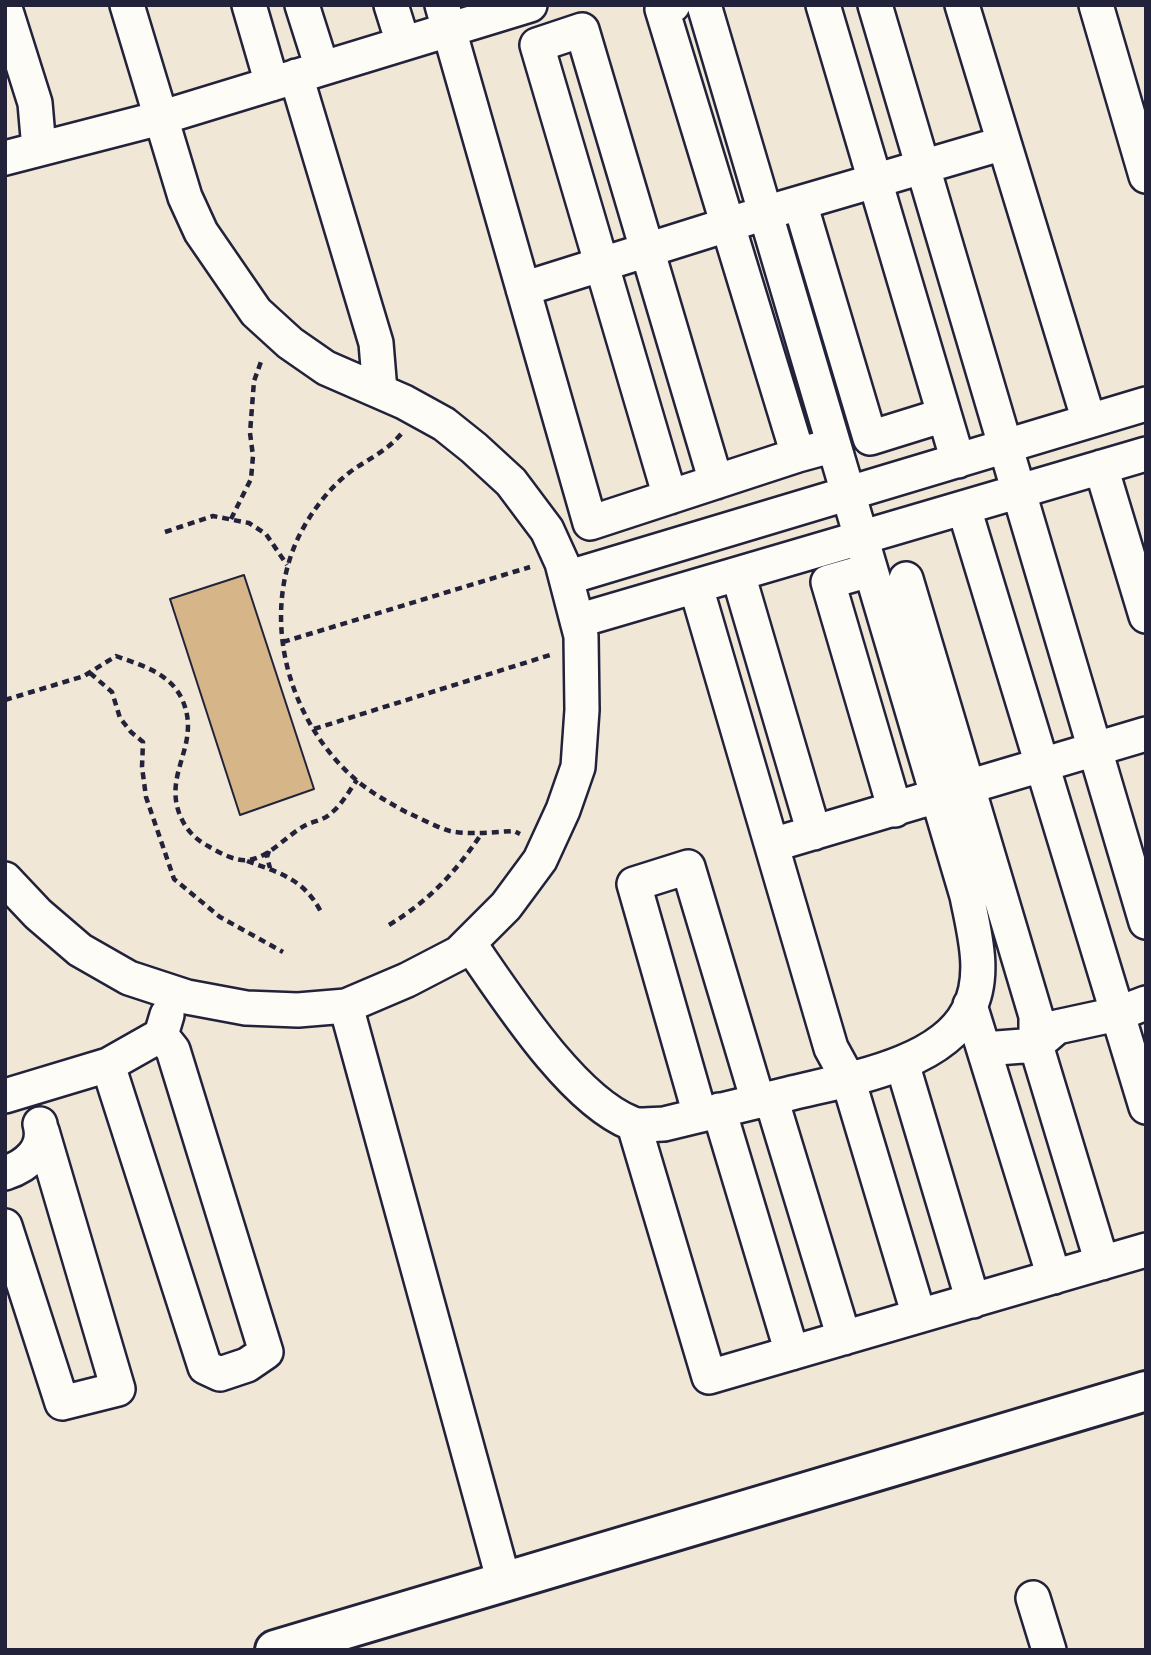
<!DOCTYPE html>
<html>
<head>
<meta charset="utf-8">
<style>
	body { margin:0 }
	#map { position:relative; width:1151px; height:1655px; overflow:hidden; background:#f1e7d6; font-family:Sriracha,sans-serif }
	canvas { display:block }
	.frame { position:absolute; inset:0; border:7px solid #22223b; pointer-events:none }
</style>
</head>
<body>
<div id="map">
<canvas width="1151" height="1655"></canvas>
<div class="frame"></div>
</div>
<script>
const ctx = document.querySelector('canvas').getContext('2d');
ctx.lineJoin = 'round';
function fillPath(path, color) { ctx.fillStyle = color; ctx.fill(path, 'evenodd'); }
function trace(path, color, width, dash) { ctx.strokeStyle = color; ctx.lineWidth = width; ctx.lineCap = dash ? 'butt' : 'round'; ctx.setLineDash(dash || []); ctx.stroke(path); }
const building = new Path2D(`
	M244,575L314,789L240,815L170,599Z`);
const path = new Path2D(`
	M401,434C387,451 368,459 350,472C329,488 312,511 300,534C258,618 289,726 361,784C375,795 390,803 406,812C420,818 436,827 450,831C470,835 494,832 514,831L520,834
	M231,519L251,479L253,456L250,433L254,381L262,359
	M165,532L213,516L249,523L266,534L287,565
	M283,642L530,567
	M90,673L112,692L120,718L131,732L143,742L142,767L146,797L174,879L220,917L283,952
	M5,700L84,676L116,656C140,665 168,672 181,697C202,740 168,767 177,806C181,823 192,838 208,846C218,852 236,862 248,860C269,858 288,834 306,825C314,821 324,820 330,814C341,806 349,791 357,780
	M314,729L550,655
	M269,851L267,857L270,868
	M247,861C280,873 304,879 321,912
	M389,925C430,900 455,873 482,833`);
const minor = new Path2D(`
	M249,5L272,84
	M302,5L322,68
	M391,5L403,43
	M442,5L590,523L798,455
	M673,5L662,9L798,455L820,449
	M823,5L958,461
	M875,5L1146,922
	M962,5L1089,421
	M1096,5L1146,176
	M5,8L35,103L39,149
	M296,76L376,343L380,391
	M5,158L160,118L530,5
	M800,203L870,438L944,415
	M523,289L765,213L1004,143
	M1101,467L1146,616
	M670,497L537,45L582,30L716,482
	M964,508L1146,1107
	M870,570L828,582L895,810
	M738,574L814,833
	M566,578L1146,404
	M906,579L1036,1016V1045
	M696,587L831,1048L848,1079L919,1316
	M577,621L1146,454
	M772,845L1146,734
	M5,879L38,914L80,950L129,978L187,997L246,1008L298,1010L346,1006L407,980L459,953L506,906L540,860L563,810L578,767L582,710L581,636L562,563L547,530L511,482L474,448L444,424L404,402L326,368L290,343L256,312L201,232L185,197L127,5
	M469,943C506,996 571,1099 631,1123C640,1127 654,1124 664,1124C705,1114 747,1104 788,1094C843,1080 940,1066 968,1011C987,976 974,932 967,896L704,5
	M970,1005L1054,1277
	M346,1006L504,1582
	M1036,1045L1057,1027L1117,1014L1146,1003
	M984,1049L1036,1045L1102,1263
	M902,1063L973,1301
	M108,1065L205,1367L220,1374L247,1365L266,1352L173,1050L161,1035
	M5,1096L108,1065L161,1035L167,1015
	M771,1098L844,1338
	M719,1110L792,1353
	M700,1115L634,884L688,867L758,1101
	M634,1125L709,1377L1146,1250
	M5,1173C27,1166 47,1149 40,1124
	M5,1226L62,1403L118,1389L42,1131
	M1033,1598L1049,1650`);
const major = new Path2D(`
	M275,1650L1146,1391`);
fillPath(building, '#d6b689');
trace(building, '#22223b', 2);
trace(minor, '#22223b', 38);
trace(major, '#22223b', 44);
trace(path, '#22223b', 4.5, [7, 5]);
trace(minor, '#fdfcf7', 33);
trace(major, '#fdfcf7', 38);
</script>
</body>
</html>
